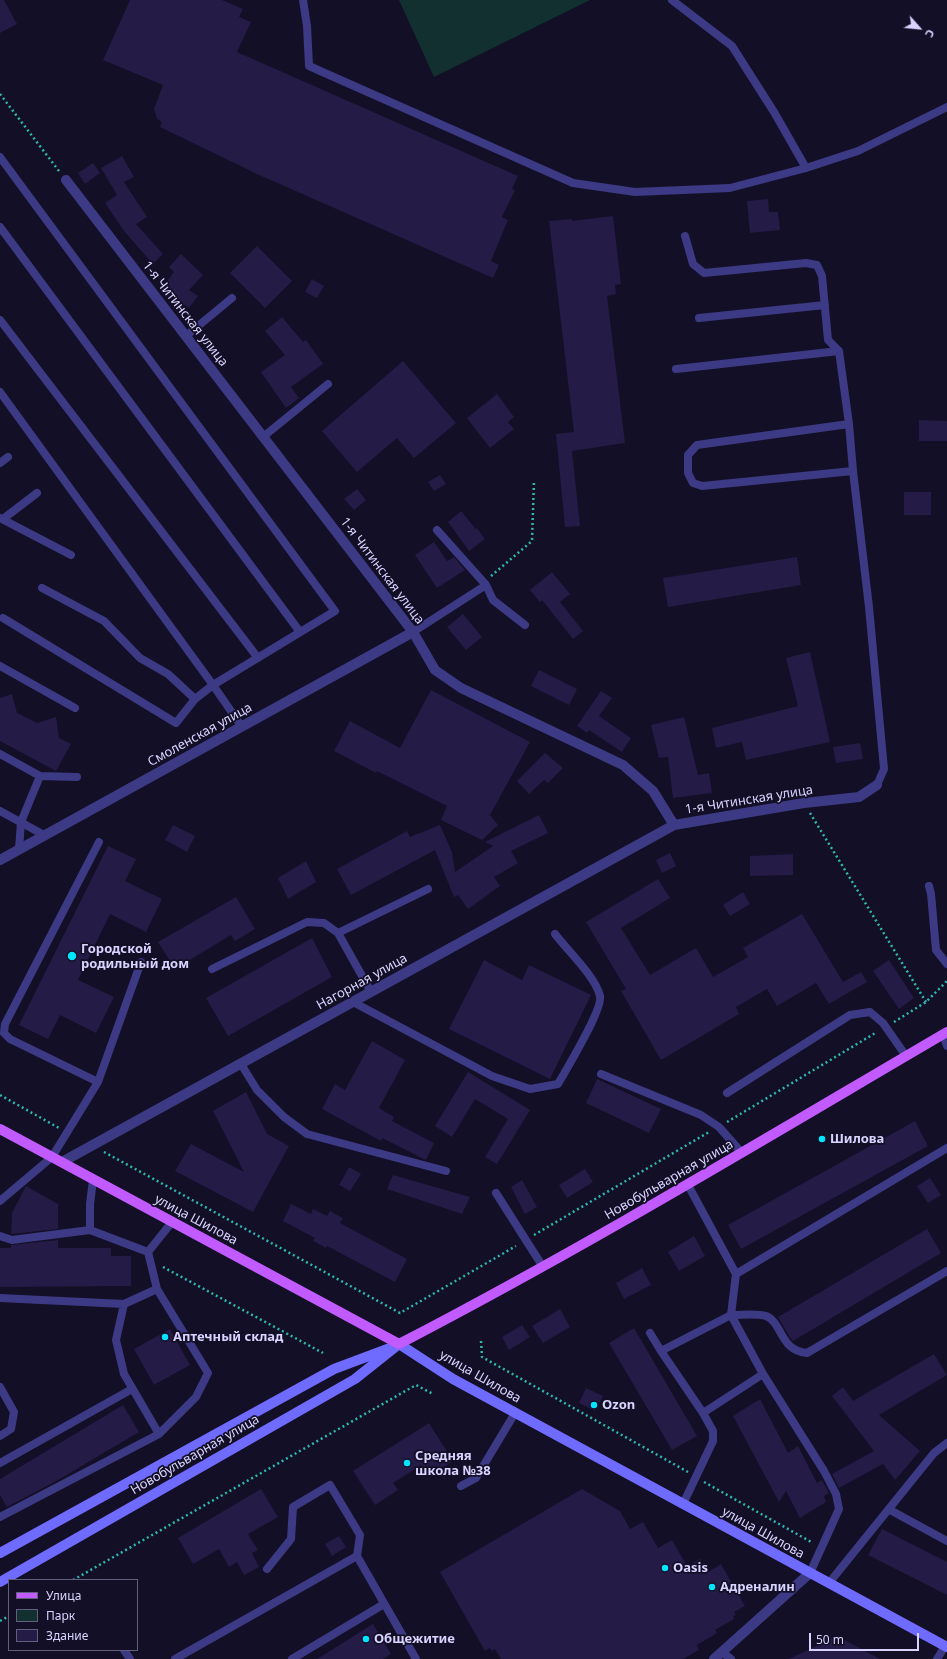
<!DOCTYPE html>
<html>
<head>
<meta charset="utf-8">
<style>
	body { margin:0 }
	#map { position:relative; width:947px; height:1659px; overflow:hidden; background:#130f26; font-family:"Noto Sans",sans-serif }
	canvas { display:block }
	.legend { position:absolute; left:8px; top:1579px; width:130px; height:72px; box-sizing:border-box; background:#130f26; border:1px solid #625e7d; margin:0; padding:5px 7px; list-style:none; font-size:12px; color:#d9d4ff }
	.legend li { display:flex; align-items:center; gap:8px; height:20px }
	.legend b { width:20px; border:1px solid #625e7d }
	.north { position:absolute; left:899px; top:8px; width:40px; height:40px; -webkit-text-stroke:3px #130f26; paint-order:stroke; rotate:117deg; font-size:11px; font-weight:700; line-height:16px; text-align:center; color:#d9d4ff }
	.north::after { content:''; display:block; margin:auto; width:14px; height:18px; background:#d9d4ff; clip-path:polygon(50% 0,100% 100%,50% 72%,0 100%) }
	.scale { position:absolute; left:809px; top:1633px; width:110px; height:18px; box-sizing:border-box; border:2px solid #d9d4ff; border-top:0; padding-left:5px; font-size:12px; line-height:14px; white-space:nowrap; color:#d9d4ff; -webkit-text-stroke:3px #130f26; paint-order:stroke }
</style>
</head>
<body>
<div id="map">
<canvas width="947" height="1659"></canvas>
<ul class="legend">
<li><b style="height:5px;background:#c25bff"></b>Улица</li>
<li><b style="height:11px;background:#12302f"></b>Парк</li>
<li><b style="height:11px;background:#241b47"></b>Здание</li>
</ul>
<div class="north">С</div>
<div class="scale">50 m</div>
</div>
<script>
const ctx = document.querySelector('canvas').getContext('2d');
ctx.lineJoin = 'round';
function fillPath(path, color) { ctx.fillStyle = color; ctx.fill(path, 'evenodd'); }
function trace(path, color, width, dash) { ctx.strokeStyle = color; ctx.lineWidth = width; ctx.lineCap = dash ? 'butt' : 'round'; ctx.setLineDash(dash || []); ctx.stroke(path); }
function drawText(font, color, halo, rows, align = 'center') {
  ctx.font = font + ' "Noto Sans",sans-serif'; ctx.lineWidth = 3.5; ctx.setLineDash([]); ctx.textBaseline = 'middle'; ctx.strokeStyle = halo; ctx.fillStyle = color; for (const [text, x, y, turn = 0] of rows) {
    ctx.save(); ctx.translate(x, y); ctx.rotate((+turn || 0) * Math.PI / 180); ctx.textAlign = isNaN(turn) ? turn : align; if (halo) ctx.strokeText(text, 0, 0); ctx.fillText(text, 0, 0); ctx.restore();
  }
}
const green = new Path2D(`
	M399,0H590L434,77Z`);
const building = new Path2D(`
	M0,0H4L17,24L0,33Z
	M130,0H222L243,9L239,17L251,22L237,52L518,176L512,189L515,190L502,217L508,220L491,261L499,265L493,278L257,174L160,127L162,122L157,119L154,109L163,85L103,60Z
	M122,156L134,177L124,182L147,217L136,224L163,254L153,264L124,231L105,203L117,195L101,168Z
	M93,163L100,173L85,184L78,173Z
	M768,199L769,212H778L780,230L750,233L747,201Z
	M613,216L621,284L615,285L616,294L607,296L625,443L572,451L580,526L565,527L556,434L574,432L549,221L572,219V221Z
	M257,246L292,281L265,308L230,273Z
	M181,254L203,275L189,290L198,296L189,308L162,288L174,272L169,267Z
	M312,279L324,286L317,298L305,292Z
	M282,317L303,342L306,340L323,364L291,387L299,398L286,408L261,372L285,355L265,331Z
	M403,361L456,423L414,458L397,438L357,472L322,431Z
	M497,394L514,417L508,422L514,429L490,448L467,418Z
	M919,420L947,421V441H919Z
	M440,475L446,484L434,491L428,482Z
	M357,489L366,500L354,510L344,499Z
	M904,492H931V515H904Z
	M461,511L476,529L477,528L485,539L469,551L448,522Z
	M434,542L447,561L454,557L465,570L437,588L415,555Z
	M797,557L801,585L668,607L663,578Z
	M552,572L570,594L560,602L583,631L573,639L550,610L542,600L540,602L530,590Z
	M463,614L482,637L466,650L447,627Z
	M810,652L830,742L746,760L742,742L716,748L712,728L798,706L786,658Z
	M539,670L577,689L569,705L531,686Z
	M431,690L530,742L490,815L498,825L482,840L441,820L447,806L377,771L376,773L334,751L350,721L400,748Z
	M601,691L612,698L599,716L631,738L622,752L589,730L587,733L577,726Z
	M12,694L17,713L37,723L56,717L59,738L71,744L56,771L0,741V698Z
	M684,717L698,775L709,773L712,793L673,798L668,757L659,758L651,725Z
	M860,743L863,759L836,763L833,747Z
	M545,753L563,768L548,783L544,780L529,794L517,781Z
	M539,815L548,833L511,851L518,863L494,877L500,886L468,909L458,895L454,897L435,850L351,895L337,869L407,831L410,837L440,825L452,852L455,872L493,846L485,842Z
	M173,825L195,836L187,852L165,840Z
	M108,846L136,859L125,881L162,899L146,932L110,914L78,980L114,997L96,1033L60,1015L48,1039L19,1025Z
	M670,853L676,866L662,873L656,860Z
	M793,854V875L750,876V856Z
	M306,861L316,882L288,899L278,878Z
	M658,879L670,898L621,928L650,975L696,948L713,977L748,957L743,948L802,914L843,982L861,972L867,982L829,1004L816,983L777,1006L767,989L736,1007L739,1014L661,1060L621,991L626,989L586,922Z
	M743,892L750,904L730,916L723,905Z
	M236,897L255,929L235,941L231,935L175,969L158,942Z
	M312,938L332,977L228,1036L206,998Z
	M484,960L522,980L529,965L591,995L550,1079L449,1029Z
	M889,960L914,998L899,1009L873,971Z
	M372,1041L405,1060L379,1108L394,1117L392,1121L434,1143L426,1160L382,1138L381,1141L322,1109L335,1084L345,1090Z
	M468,1072L530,1110L497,1164L485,1157L508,1119L475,1099L452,1137L435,1126Z
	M597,1079L661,1109L649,1133L586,1103Z
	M246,1092L267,1134L289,1146L253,1212L175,1171L191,1144L244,1172L213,1111Z
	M915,1121L928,1146L741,1249L728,1225Z
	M349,1167L361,1174L350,1191L339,1185Z
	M585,1169L593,1182L567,1198L559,1185Z
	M393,1175L470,1197L462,1214L387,1189Z
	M930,1178L941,1195L928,1203L917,1186Z
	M522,1180L537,1207L525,1214L511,1187Z
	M26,1186L58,1204V1229L11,1234L12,1213Z
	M291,1204L311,1214L313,1209L327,1216L330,1211L343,1218L340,1223L407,1259L395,1282L327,1246L326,1248L313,1241L315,1238L283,1221Z
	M927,1229L941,1253L793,1341L791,1339L778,1317Z
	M694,1236L705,1256L679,1271L668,1252Z
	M58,1240V1248H111V1256H131V1286L0,1287V1248H11V1245Z
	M642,1268L651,1285L624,1299L616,1283Z
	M560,1309L570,1327L543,1343L532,1326Z
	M522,1325L530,1337L509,1350L502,1337Z
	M634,1328L697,1436L672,1450L609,1343Z
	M170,1329L190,1365L154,1385L134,1349Z
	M934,1354L947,1375L879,1415L920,1451L895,1480L883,1464L839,1488L832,1474L874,1451L832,1396L843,1387L853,1401Z
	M586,1388L603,1396L595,1411L579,1403Z
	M760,1399L788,1453L798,1446L817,1483L822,1480L829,1493L824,1496L826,1502L800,1518L786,1491L779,1502L733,1416Z
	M123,1405L139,1432L58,1480L7,1507L0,1495V1479Z
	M429,1423L453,1461L428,1477L421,1465L393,1483L398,1490L375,1505L353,1471Z
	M261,1489L278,1517L248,1534L258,1550L252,1553L259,1567L244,1575L237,1562L229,1567L219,1549L193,1564L178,1538Z
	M582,1489L620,1511L630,1529L643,1522L658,1548L672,1540L687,1566L700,1559L708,1572L721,1564L745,1606L734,1612L736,1615L733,1616L734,1619L715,1630L717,1633L697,1645L699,1650L683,1659H501L495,1649L492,1651L490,1648L485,1651L440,1572Z
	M882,1529L947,1562V1595L868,1555Z
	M339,1536L346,1547L332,1556L325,1544Z
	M373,1624L391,1654L383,1659H317Z
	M837,1636L880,1659H789Z`);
const path = new Path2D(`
	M0,94L59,171
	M491,576L532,541L534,480
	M810,813L926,1002
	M894,1022L926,1002L947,981
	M0,1095L59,1128
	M727,1122L877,1032
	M104,1152L400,1313L516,1246
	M534,1235L709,1132
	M163,1267L323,1353
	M481,1341L482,1357L688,1472
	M704,1482L813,1543
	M73,1580L416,1385L433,1394
	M0,1621L9,1616`);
const service = new Path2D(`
	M303,0L307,26L309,66L573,183L635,192L730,188L806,168L858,151L947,107
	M672,0L732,46L774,112L806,168
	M0,157L335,611L213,685L242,727
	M0,227L300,632
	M685,236L693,264L704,273L806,263L817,265L822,276L828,340L839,351L849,424L853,471L869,607L884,769L877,785
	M699,318L825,305
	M0,320L258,658
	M186,336L232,298
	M676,369L839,351
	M0,392L213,685L195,699L176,723L3,618
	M849,424L697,445L688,455V473L693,483L702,486L853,471
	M263,437L328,384
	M0,463L8,457
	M0,518L71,555
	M3,519L37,493
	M486,585L493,600L525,625
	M42,588L104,621L140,658L168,674L195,699
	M413,632L486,585L437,530
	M0,666L75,708
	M0,754L40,776L77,777
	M0,811L44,835
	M19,849L21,822L40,776
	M929,886L931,894L936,950L947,964
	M338,933L428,889
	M212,969L307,922L324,923L338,933L371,992
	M353,1002L492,1076L530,1089L558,1084C566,1070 603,1009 600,996C595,976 568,951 555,934
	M943,1034L947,1046
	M241,1064L257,1090L284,1117L307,1134L446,1171
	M601,1074L701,1115L719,1127L742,1153
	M98,1082L10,1039L4,1033L5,1024L99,842
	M727,1093L850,1015L870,1012L883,1023L906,1056
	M496,1193L543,1267
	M0,1201L52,1157L98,1082L141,962
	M90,1230V1204L93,1180
	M0,1236L12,1240L90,1230L148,1252L172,1222
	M736,1274L947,1148
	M0,1298L124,1304L157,1289L148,1252
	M124,1304L116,1340L124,1374L159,1434
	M731,1315C742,1315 757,1313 766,1316C783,1323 779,1350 807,1353L947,1271
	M731,1315L763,1374
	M650,1333L661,1351L703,1413L713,1431V1441L683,1504
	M661,1351L731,1315L736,1274L688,1185
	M0,1387L14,1412L11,1429L0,1436
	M703,1413L763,1374L824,1471L836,1494L839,1509L810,1573
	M0,1463L132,1389
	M461,1486L476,1478L515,1413
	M890,1510L947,1541
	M0,1517L159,1434L196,1397L208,1373L157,1289
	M267,1569L291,1539L293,1507L330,1485L360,1535L357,1556
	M829,1583L934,1453L947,1443
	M124,1650L130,1659
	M722,1652L731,1659
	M175,1659L357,1556L416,1659
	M292,1659L384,1604
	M937,1659L945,1646`);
const minor = new Path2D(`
	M66,180L413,632L435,670L461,688L623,765L653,791L674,825L804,803L859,797L877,785
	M0,860L413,632
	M62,1162L674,825
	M714,1659L810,1573`);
const secondary = new Path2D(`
	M399,1344L453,1379L947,1647
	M0,1553L334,1369L390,1348
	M0,1582L355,1379L399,1344`);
const primary = new Path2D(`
	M0,1129L399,1344C586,1247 766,1138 947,1032`);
const markers = [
	[72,956,5,"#00e5ff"],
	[822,1139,4,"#00e5ff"],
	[165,1337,4,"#00e5ff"],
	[594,1405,4,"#00e5ff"],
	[407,1463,4,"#00e5ff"],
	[665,1568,4,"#00e5ff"],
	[712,1587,4,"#00e5ff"],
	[366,1639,4,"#00e5ff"]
];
const streetNames = [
	["1-я Читинская улица",185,314,52],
	["1-я Читинская улица",382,571,53],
	["Смоленская улица",200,735,-29],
	["1-я Читинская улица",749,800,-9],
	["Нагорная улица",362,982,-29],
	["Новобульварная улица",669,1180,-30],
	["улица Шилова",196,1220,28],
	["улица Шилова",480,1377,30],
	["Новобульварная улица",195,1455,-30],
	["улица Шилова",763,1533,29]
];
const poiNames = [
	["Городской",81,949],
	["родильный дом",81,964],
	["Шилова",830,1139],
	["Аптечный склад",173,1337],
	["Ozon",602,1405],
	["Средняя",415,1456],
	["школа №38",415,1471],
	["Oasis",673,1568],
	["Адреналин",720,1587],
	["Общежитие",374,1639]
];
fillPath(green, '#12302f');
fillPath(building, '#241b47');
trace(path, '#2fb8b0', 2.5, [2, 3]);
trace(service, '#3d3a85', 8);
trace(minor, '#3d3a85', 10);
trace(secondary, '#6f6bff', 10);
trace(primary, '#c25bff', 10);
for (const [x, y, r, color] of markers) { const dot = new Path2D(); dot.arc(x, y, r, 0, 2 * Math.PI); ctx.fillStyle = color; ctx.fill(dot); trace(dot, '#130f26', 1.5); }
drawText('13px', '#d9d4ff', '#130f26', streetNames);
drawText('bold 13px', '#d9d4ff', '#130f26', poiNames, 'left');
</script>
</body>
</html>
